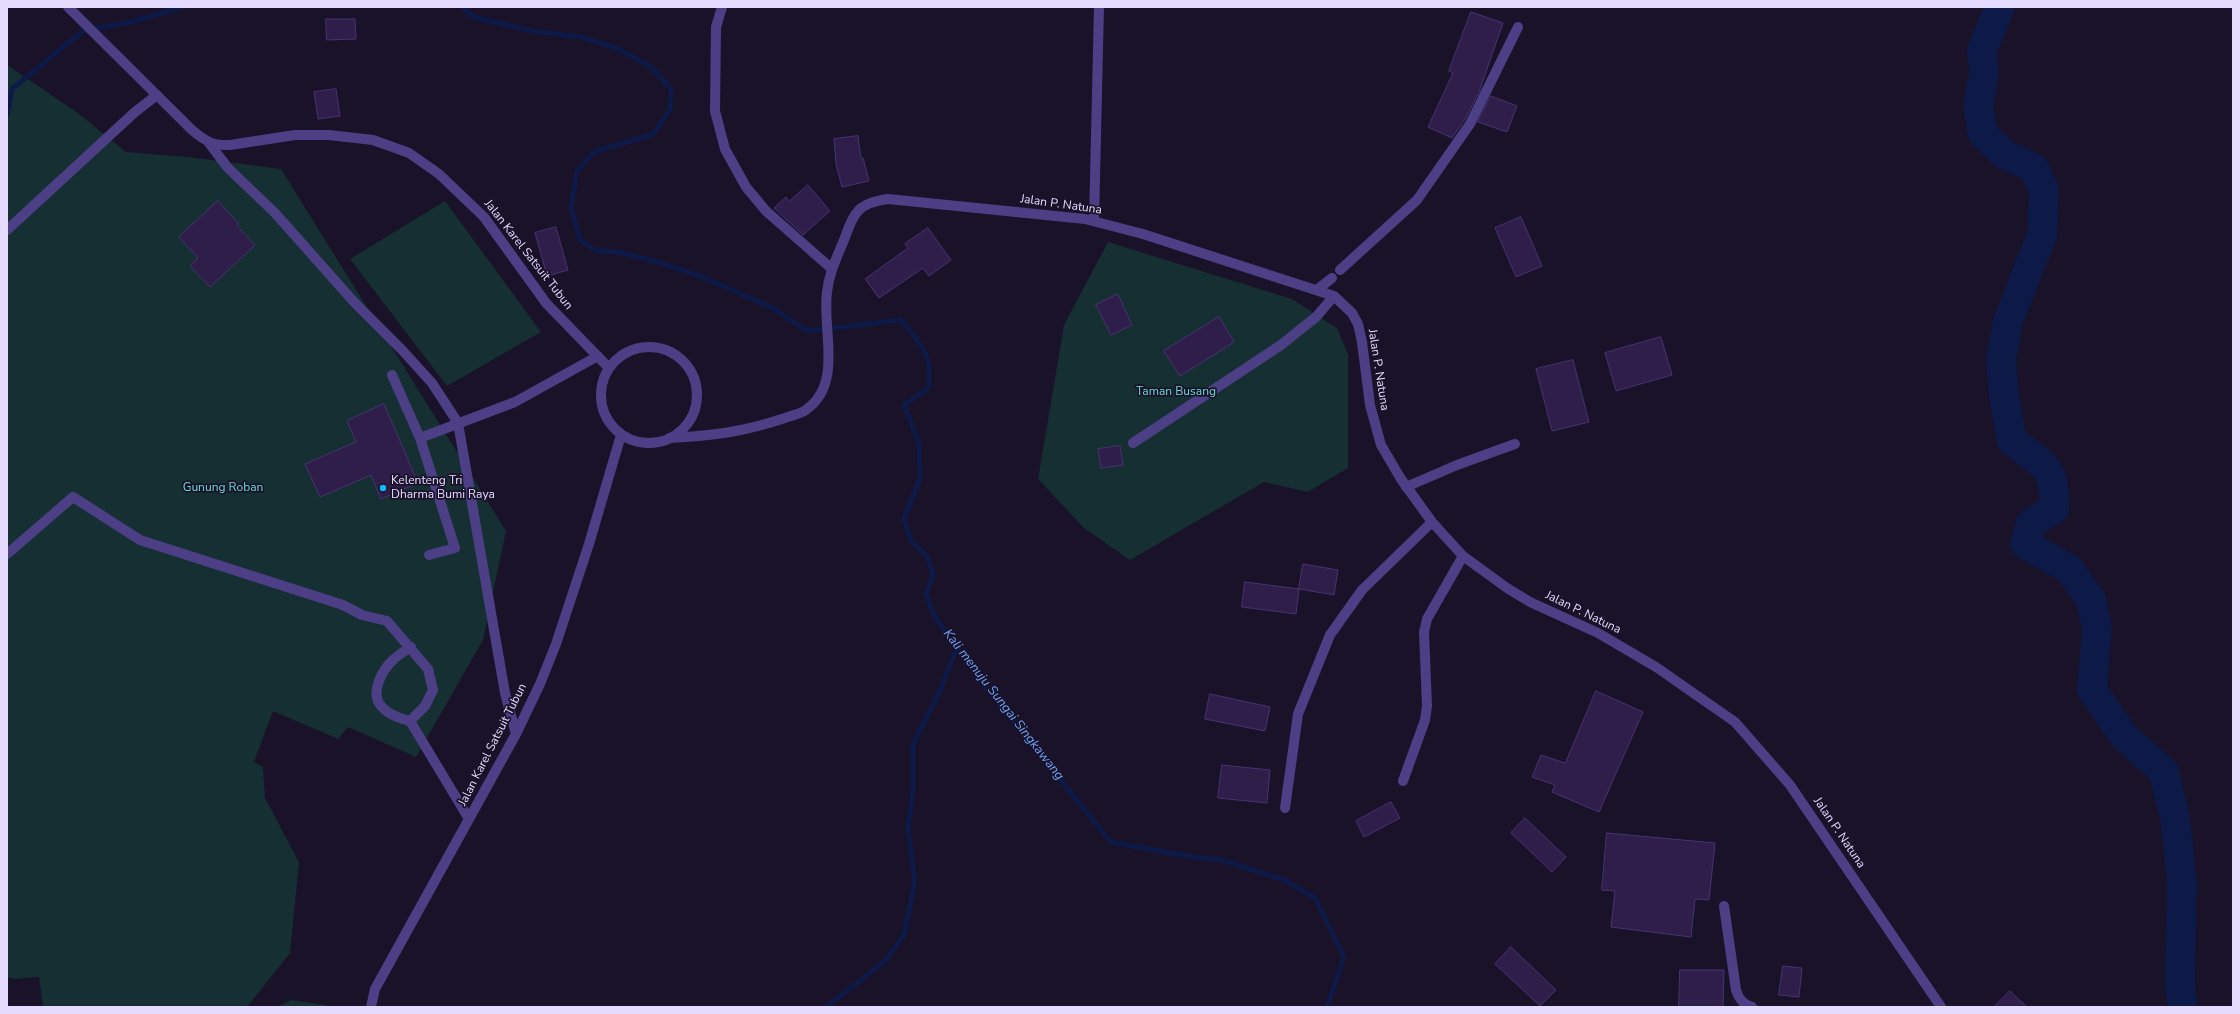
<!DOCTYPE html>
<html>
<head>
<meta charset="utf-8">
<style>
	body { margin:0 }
	#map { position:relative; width:2240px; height:1014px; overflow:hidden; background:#191229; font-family:"Nunito Sans",sans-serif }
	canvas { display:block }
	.frame { position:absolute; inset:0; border:8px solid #e5dbfe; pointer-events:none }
</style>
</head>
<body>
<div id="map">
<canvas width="2240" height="1014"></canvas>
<div class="frame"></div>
</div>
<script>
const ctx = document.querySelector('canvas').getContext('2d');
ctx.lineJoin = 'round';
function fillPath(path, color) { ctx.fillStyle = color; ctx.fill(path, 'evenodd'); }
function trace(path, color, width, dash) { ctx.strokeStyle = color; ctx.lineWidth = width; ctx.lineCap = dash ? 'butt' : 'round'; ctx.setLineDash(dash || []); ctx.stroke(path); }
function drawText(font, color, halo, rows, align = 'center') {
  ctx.font = font + ' "Nunito Sans",sans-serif'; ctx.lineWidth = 3.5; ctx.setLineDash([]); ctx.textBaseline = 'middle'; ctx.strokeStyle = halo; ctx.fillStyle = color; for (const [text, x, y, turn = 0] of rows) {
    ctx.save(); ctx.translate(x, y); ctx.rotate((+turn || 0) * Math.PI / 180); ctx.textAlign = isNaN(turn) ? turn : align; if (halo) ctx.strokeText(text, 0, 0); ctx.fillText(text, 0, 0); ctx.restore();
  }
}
const green = new Path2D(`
	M7,65L78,113L126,152L188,157L281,169L506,531L483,640L416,757L348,727L338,739L273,711L254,762L263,767L265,798L299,862L290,953L247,1007H43L39,977L14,979L7,977Z
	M445,201L541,332L447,386L350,259Z
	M1108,242L1292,299L1337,328L1348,354V468L1308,492L1264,482L1130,560L1084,528L1038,479L1064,325Z
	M291,1000L326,1005V1007H277Z`);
const stream = new Path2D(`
	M463,7L473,17L532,31L581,37L616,48L650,66L671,89L670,109L653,134L594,152L577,171L571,207L580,240L597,251L618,252L654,261L700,276L773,308L807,331L901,320C919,342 935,357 928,388L904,405L919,443L920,478L904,519L911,541L928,558L933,575L926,594L935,617L988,691L1111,842L1192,857L1222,860L1284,880L1315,898L1344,957L1327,1007
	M7,115L12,89L83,31L127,23L183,7
	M826,1007L884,962L904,935L915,881L908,829L913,789V744L939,693L957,648`);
const river = new Path2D(`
	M2000,7L1982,50L1984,73L1978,106L1983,134L2004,154L2034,168L2044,190L2042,235L2008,321L2001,360L2004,396L2012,441C2042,464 2057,467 2054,509L2031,523L2025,544L2069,569L2091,600L2097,628L2092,690L2124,736L2164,772L2175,818L2182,883L2180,977L2182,1007`);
const building = new Path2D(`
	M1471,12L1503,23L1479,92L1464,121L1452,138L1428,127L1453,73L1449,71Z
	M326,19H355L356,39L327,40Z
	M336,89L340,116L318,119L314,92Z
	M1491,96L1517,106L1507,132L1478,122Z
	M858,136L861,158H863L869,181L842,187L836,164L834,139Z
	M808,185L830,211L803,235L774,208L786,197L789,201Z
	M218,201L239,224L237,226L255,245L210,287L190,266L198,258L179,237Z
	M1521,217L1542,266L1516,277L1495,228Z
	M556,227L568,270L547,276L535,233Z
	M928,228L951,260L929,276L923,268L879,298L865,279L908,248L905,244Z
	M1118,294L1132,325L1111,335L1096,305Z
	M1219,317L1234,342L1180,376L1164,351Z
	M1661,337L1672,375L1616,391L1605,353Z
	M1573,360L1589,422L1552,431L1536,369Z
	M384,404L418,483L381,499L371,475L320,497L305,464L356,442L347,421Z
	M1120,446L1123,465L1101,468L1098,449Z
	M1303,564L1338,570L1334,595L1299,589Z
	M1245,582L1299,589L1296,614L1242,607Z
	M1596,691L1643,712L1599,812L1552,792L1555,785L1532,777L1541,755L1565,763Z
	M1210,694L1270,707L1265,731L1205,719Z
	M1222,765L1270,770L1267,803L1218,798Z
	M1391,802L1400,818L1364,837L1356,821Z
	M1525,818L1566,857L1552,872L1511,833Z
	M1607,833L1715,843L1709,900L1695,899L1691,937L1611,927L1615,891L1602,890Z
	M1511,947L1556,990L1540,1006L1495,964Z
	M1783,966L1802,968L1799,997L1779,995Z
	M1680,970H1724L1723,1007H1679Z
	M2010,991L2027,1007H1994Z`);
const minor = new Path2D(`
	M68,7L192,130C205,141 213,146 230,145L295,135H329L373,140L409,153L439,174L484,217L546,303L609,368
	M722,7L716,27L715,111L725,149L746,187L766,211L832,269
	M209,143L228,168L275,213L354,302L403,351L432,383L458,423L505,693L516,734
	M1094,221L1099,7
	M7,230L135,112L157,95
	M1340,270L1417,200L1470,124L1518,27
	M1318,289L1332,278
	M601 395a48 48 0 1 1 96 0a48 48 0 1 1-96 0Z
	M392,375L420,438
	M669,438C712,436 743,432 785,418C792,415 802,414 807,409C843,383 822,330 827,292C829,273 837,257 844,240C854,213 857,203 888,199L1085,219L1143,234L1334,296L1352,313L1358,324L1362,342L1370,405L1381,445L1401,479L1432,522L1463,556L1507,588L1530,602L1598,633L1656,667L1735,722L1790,785L1941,1007
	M1133,443L1281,345L1316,317L1334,296
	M1406,487L1457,465L1515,444
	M7,554L73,497L140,540L343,605L362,615L387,621L428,669L433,690L425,706L410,721L469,819
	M429,555L455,548L420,438L515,402L598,356
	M410,721C400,718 389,715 382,707C369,694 382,670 393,660C398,655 405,651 411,647
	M1403,781L1425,720L1427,706L1424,632L1427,619L1463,556
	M1285,808L1298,714L1330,635L1362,590L1432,522
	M1724,906L1736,990C1739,999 1743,1005 1752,1007
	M371,1007L375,989L516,734L540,684L556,644L589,544L621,435`);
const markers = [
	[383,488,4,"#10baf5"]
];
const streetNames = [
	["Jalan P. Natuna",1061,205,8],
	["Jalan Karel Satsuit Tubun",528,255,52],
	["Jalan P. Natuna",1378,370,81],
	["Jalan P. Natuna",1583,613,26],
	["Jalan Karel Satsuit Tubun",493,745,-63],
	["Jalan P. Natuna",1839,833,56]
];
const parkNames = [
	["Taman Busang",1176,392],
	["Gunung Roban",223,488]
];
const poiNames = [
	["Kelenteng Tri",391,481],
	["Dharma Bumi Raya",391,495]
];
const waterNames = [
	["Kali menuju Sungai Singkawang",1003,705,52]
];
fillPath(green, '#152f33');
trace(stream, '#0d1947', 5);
trace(river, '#0d1947', 30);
fillPath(building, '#2e1e49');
trace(building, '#493274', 1);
trace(minor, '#4d3f86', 10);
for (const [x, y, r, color] of markers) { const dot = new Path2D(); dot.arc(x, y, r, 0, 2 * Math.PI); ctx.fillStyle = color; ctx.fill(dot); trace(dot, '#191229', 1.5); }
drawText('12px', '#e5dbfe', '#191229', streetNames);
drawText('12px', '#69dcd1', '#191229', parkNames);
drawText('12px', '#e5dbfe', '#191229', poiNames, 'left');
drawText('italic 13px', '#6ea3f9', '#191229', waterNames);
</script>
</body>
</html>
